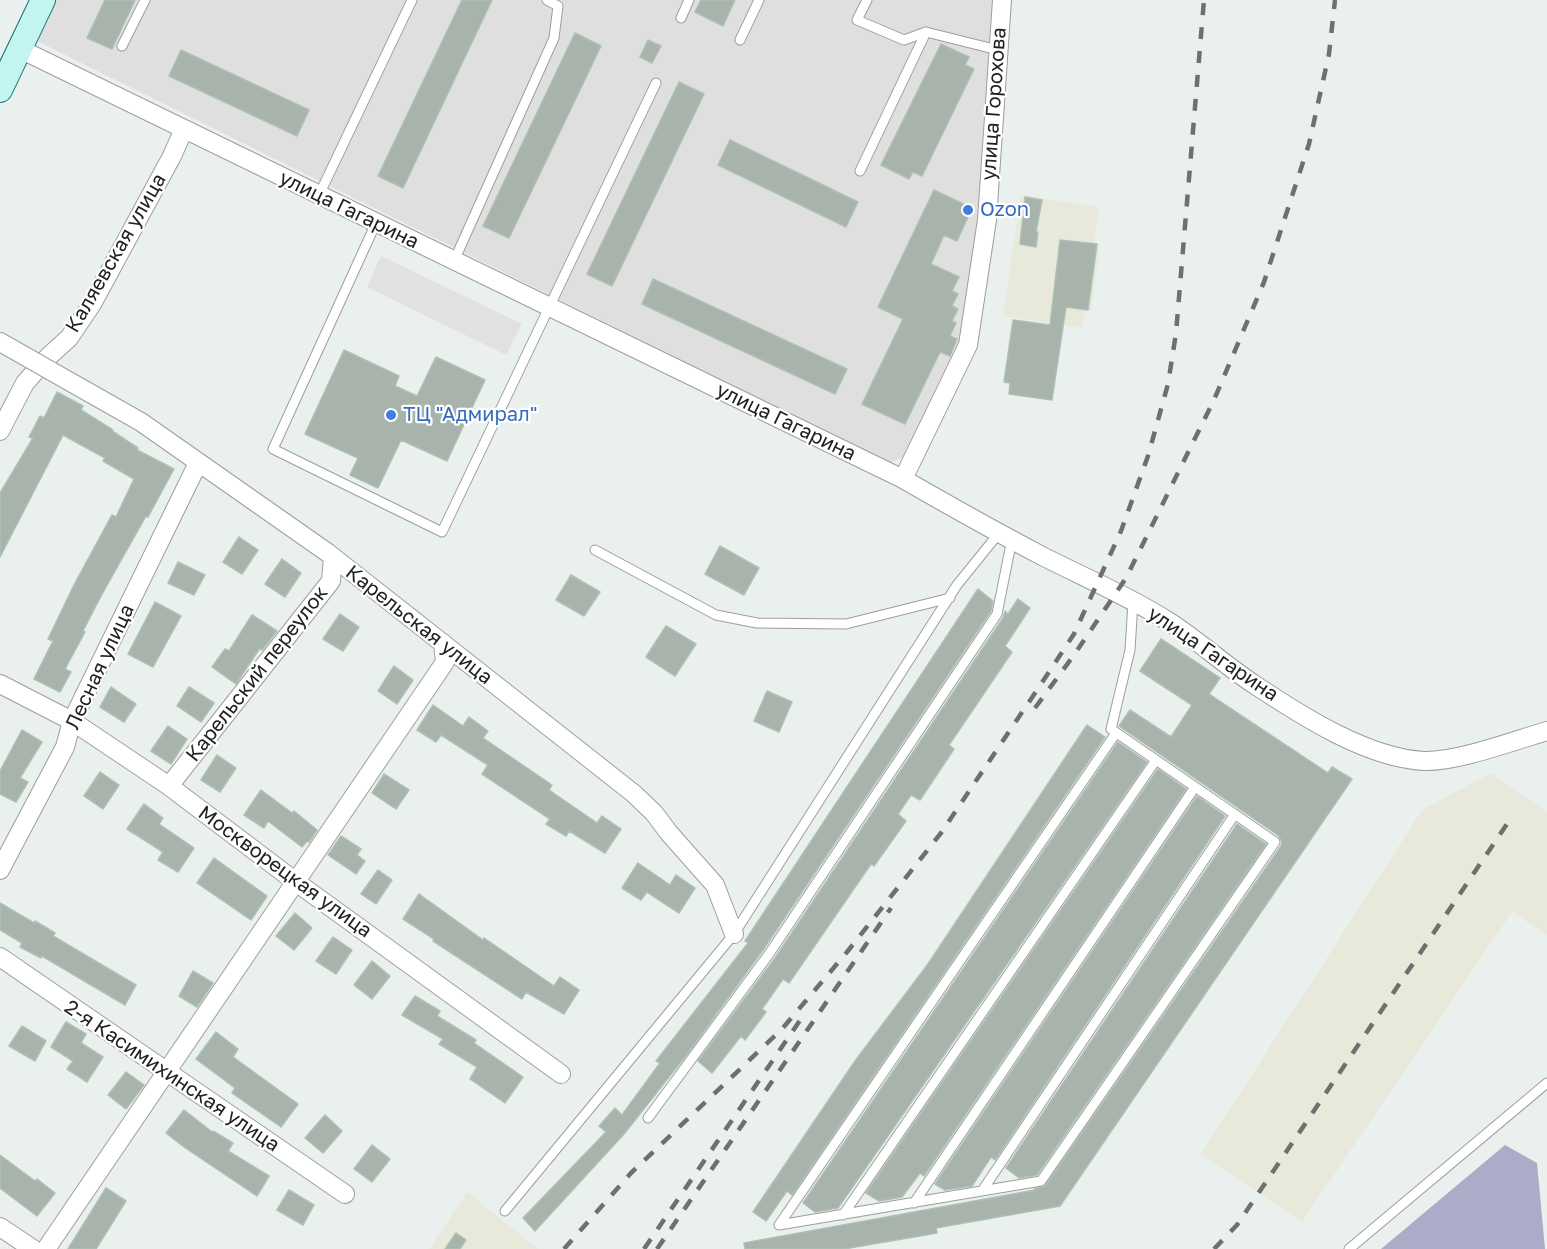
<!DOCTYPE html>
<html>
<head>
<meta charset="utf-8">
<style>
	body { margin:0 }
	canvas { display:block; background:#e9f0ed }
</style>
</head>
<body>
<canvas width="1547" height="1249"></canvas>
<script>
const ctx = document.querySelector('canvas').getContext('2d');
ctx.lineJoin = 'round';
function fillPath(path, color) { ctx.fillStyle = color; ctx.fill(path, 'evenodd'); }
function trace(path, color, width, dash) { ctx.strokeStyle = color; ctx.lineWidth = width; ctx.lineCap = dash ? 'butt' : 'round'; ctx.setLineDash(dash || []); ctx.stroke(path); }
function drawText(font, color, halo, rows, align = 'center') {
  ctx.font = font + ' "Golos Text",sans-serif'; ctx.lineWidth = 4.5; ctx.setLineDash([]); ctx.textBaseline = 'middle'; ctx.strokeStyle = halo; ctx.fillStyle = color; for (const [text, x, y, turn = 0] of rows) {
    ctx.save(); ctx.translate(x, y); ctx.rotate((+turn || 0) * Math.PI / 180); ctx.textAlign = isNaN(turn) ? turn : align; if (halo) ctx.strokeText(text, 0, 0); ctx.fillText(text, 0, 0); ctx.restore();
  }
}
const residential = new Path2D(`
	M56,0H994L980,220L962,343L904,457L891,462L885,461L37,41Z`);
const industrial = new Path2D(`
	M1021,195L1099,207L1094,243L1100,244L1091,311L1085,310L1082,328L1003,316Z
	M1491,773L1547,812V935L1512,912L1302,1222L1201,1154L1422,810Z
	M467,1192L538,1249H429Z`);
const cemetery = new Path2D(`
	M1505,1145L1537,1163L1545,1249H1381Z`);
const parking = new Path2D(`
	M381,256L522,324L506,355L367,287Z`);
const building = new Path2D(`
	M105,0H135L112,49L87,38Z
	M462,0H492L403,188L378,176Z
	M701,0H735L723,26L695,12Z
	M575,33L601,46L509,238L483,226Z
	M648,40L661,46L652,63L640,57Z
	M941,44L969,57L965,65L974,69L922,176L913,172L909,179L881,165Z
	M181,50L309,110L297,136L169,76Z
	M679,82L704,94L612,286L587,274Z
	M730,140L858,202L846,227L718,165Z
	M934,190L972,208L957,241L944,235L931,264L959,277L952,291L958,294L952,306L958,309L952,321L956,323L950,336L957,339L950,356L940,352L905,424L862,404L903,319L878,307Z
	M1025,197L1042,200L1036,232H1038L1036,247L1020,244Z
	M1060,240L1097,244L1088,310L1066,307L1052,400L1009,394L1010,383L1004,382L1013,320L1050,325Z
	M653,279L847,369L835,394L642,304Z
	M344,350L399,376L395,386L417,396L436,357L485,380L447,461L401,440L378,488L350,475L358,458L305,434Z
	M57,392L83,406L81,410L113,430L112,431L138,448L137,450L174,469L148,517L146,516L101,596L83,631L85,632L65,669L71,672L60,692L34,679L53,641L48,639L75,583L112,515L116,517L134,479L103,461L105,458L63,435L0,557V493L33,438L29,437L40,416L44,418Z
	M239,537L258,550L242,574L223,562Z
	M720,546L759,568L744,595L705,574Z
	M282,559L301,573L285,597L265,584Z
	M178,562L205,575L194,595L168,583Z
	M571,575L600,592L584,616L556,600Z
	M978,589L993,601L991,611L763,950L688,1053L624,1134L535,1231L523,1218L606,1132L599,1126L615,1108L622,1115L660,1063L656,1061L748,943L745,941Z
	M1018,599L1030,608L1005,646L1012,652L949,745L954,749L920,800L911,795L898,814L906,821L874,866L871,864L789,983L783,979L762,1009L766,1012L745,1040L741,1036L712,1073L698,1061L775,958L1003,618L1005,611L1008,614Z
	M155,602L181,616L153,667L128,654Z
	M340,614L359,627L343,651L323,639Z
	M252,615L277,631L262,650L260,648L236,684L212,667L225,649L229,651Z
	M666,626L696,644L675,676L646,657Z
	M1161,639L1220,678L1209,694L1328,773L1332,767L1352,779L1060,1206L936,1228L937,1233L844,1249H745L744,1243L1035,1190L1034,1189L1045,1186L1281,846L1282,842L1279,836L1119,726L1130,710L1171,737L1192,705L1140,671Z
	M394,666L413,680L397,704L378,691Z
	M111,687L136,704L124,722L100,707Z
	M189,687L214,703L201,722L177,706Z
	M767,691L792,702L779,732L754,721Z
	M433,705L463,726L469,717L488,731L483,738L552,785L549,790L597,823L602,816L621,829L605,853L569,831L566,836L546,824L550,819L482,774L488,765L441,735L436,742L417,730Z
	M1087,725L1105,737L792,1195L787,1191L766,1221L753,1212L855,1061L928,964Z
	M168,726L187,739L171,764L151,751Z
	M22,730L42,742L20,778L28,782L16,802L0,794V771Z
	M1118,742L1147,762L838,1208L815,1212L803,1203Z
	M217,755L236,768L220,792L201,780Z
	M1158,769L1186,789L924,1176L920,1173L902,1197L879,1201L866,1193Z
	M100,772L119,785L103,809L84,796Z
	M384,774L409,790L396,809L372,793Z
	M261,790L292,813L294,811L317,830L309,842L307,841L302,847L268,821L264,828L244,815Z
	M1197,796L1225,816L995,1160L991,1157L972,1186L945,1190L935,1184Z
	M144,804L163,818L159,824L194,848L178,872L158,860L163,852L127,829Z
	M1237,824L1266,844L1037,1175L1019,1178L1006,1168Z
	M341,836L361,849L357,855L365,861L356,874L328,855Z
	M214,858L267,896L251,920L197,883Z
	M638,863L670,885L676,875L695,888L679,913L647,892L641,900L622,888Z
	M378,870L392,880L376,904L361,894Z
	M419,894L483,940L484,938L554,986L560,977L579,990L564,1014L526,992L522,999L433,941L434,939L403,919Z
	M0,903L34,923L35,921L55,933L53,936L136,985L125,1005L42,956L41,958L20,947L22,943L0,930Z
	M295,913L312,928L294,950L276,936Z
	M333,937L352,950L336,974L316,961Z
	M372,961L390,976L372,999L354,985Z
	M193,971L213,983L197,1007L179,996Z
	M415,996L440,1011L437,1016L476,1040L474,1043L523,1077L505,1103L470,1079L477,1067L439,1044L443,1039L402,1015Z
	M66,1022L86,1034L81,1043L103,1057L87,1082L67,1069L73,1061L51,1047Z
	M22,1026L46,1041L35,1061L9,1046Z
	M216,1032L238,1049L233,1057L298,1104L281,1127L232,1093L235,1088L196,1059Z
	M126,1072L144,1085L126,1109L108,1095Z
	M184,1110L212,1132L213,1131L233,1143L228,1151L269,1176L257,1196L184,1147L166,1133Z
	M325,1115L342,1131L323,1153L305,1138Z
	M372,1145L390,1159L372,1182L354,1169Z
	M0,1155L35,1181L37,1179L55,1193L37,1216L0,1188Z
	M106,1188L126,1201L96,1249H68Z
	M289,1190L314,1205L303,1225L277,1210Z
	M456,1233L466,1240L460,1249H445Z`);
const lane = new Path2D(`
	M867,0L857,20L904,40L926,32
	M681,18L689,0
	M740,40L759,0
	M122,46L145,0
	M860,171L926,32L998,50
	M319,195L412,0
	M376,223L273,449L442,532L656,83
	M454,261L554,38L558,6L547,0
	M595,550L716,615L757,623L846,624L950,598
	M1116,733L779,1225L1041,1181L1275,842L1111,729L1130,650L1133,602
	M648,1118L769,954L997,614L1012,539
	M982,1191L1235,814
	M914,1203L1195,787
	M505,1211L734,934L957,585L999,533
	M843,1215L1156,760
	M1349,1249L1547,1083`);
const street = new Path2D(`
	M20,49L903,479C950,506 998,533 1046,558C1088,579 1132,598 1171,623C1200,642 1226,666 1255,685C1302,716 1367,758 1424,761C1457,762 1513,741 1547,731
	M0,342L30,359
	M51,371L141,422L328,553L633,793L654,813L669,833L715,885L734,934
	M0,431L25,383L49,356L69,338L92,304L172,156L184,129
	M903,479L968,345L987,220L1002,0
	M0,684L72,721L169,786L296,882L561,1074
	M169,786L331,581L333,557
	M0,870L65,747L72,721L198,463
	M0,957L345,1194
	M0,1227L33,1249
	M46,1249L445,662L443,643`);
const secondary = new Path2D(`
	M0,90L43,0`);
const rail = new Path2D(`
	M1035,708L1074,655L1126,578L1214,400L1264,282L1309,144L1329,54L1335,0
	M564,1249L631,1173L782,1029L847,952L941,833L1039,687L1074,634L1121,531L1148,456L1168,384L1176,333L1204,0
	M644,1249L803,1016
	M657,1249L891,908
	M1214,1249L1237,1225L1511,818`);
const streetBridge = new Path2D(`
	M30,359L51,371`);
const markers = [
	[968,210,6,"#3f7fe0"],
	[391,415,6,"#3f7fe0"]
];
const streetNames = [
	["улица Горохова",994,104,-86],
	["улица Гагарина",349,210,26],
	["Каляевская улица",116,253,-60],
	["улица Гагарина",786,422,26],
	["Карельская улица",419,625,38],
	["улица Гагарина",1213,654,34],
	["Лесная улица",100,667,-65],
	["Карельский переулок",257,674,-52],
	["Москворецкая улица",285,872,36],
	["2-я Касимихинская улица",172,1076,34]
];
const shopNames = [
	["Ozon",980,210],
	["ТЦ \"Адмирал\"",403,415]
];
fillPath(residential, '#dedfde');
fillPath(industrial, '#e8e9db');
fillPath(cemetery, '#acacc8');
fillPath(parking, '#e1e1e1');
fillPath(building, '#a7b3ab');
trace(building, '#acc1b3', 1.5);
trace(lane, '#9e9e9e', 11);
trace(street, '#9e9e9e', 20);
trace(secondary, '#0f7170', 26);
trace(lane, '#fff', 9);
trace(street, '#fff', 18);
trace(secondary, '#c2f5f1', 24);
trace(rail, '#6f6f6f', 4.5, [12, 12]);
trace(streetBridge, '#9e9e9e', 20, []);
trace(streetBridge, '#fff', 18);
for (const [x, y, r, color] of markers) { const dot = new Path2D(); dot.arc(x, y, r, 0, 2 * Math.PI); ctx.fillStyle = color; ctx.fill(dot); trace(dot, '#fff', 2); }
drawText('20px', '#212121', '#fff', streetNames);
drawText('20px', '#366cbe', '#fff', shopNames, 'left');
</script>
</body>
</html>
